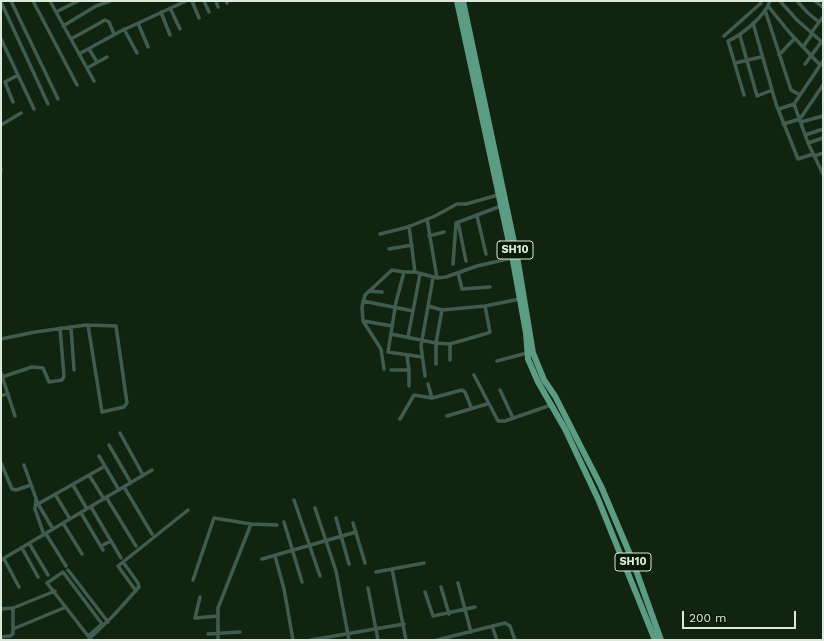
<!DOCTYPE html>
<html>
<head>
<meta charset="utf-8">
<style>
	body { margin:0 }
	#map { position:relative; width:824px; height:641px; overflow:hidden; background:#10240f; font-family:"Work Sans",sans-serif }
	canvas { display:block }
	.frame { position:absolute; inset:0; border:2px solid #dce9db; pointer-events:none }
	.scale { position:absolute; left:682px; top:611px; width:114px; height:18px; box-sizing:border-box; border:2px solid #dce9db; border-top:0; padding-left:5px; font-size:12px; line-height:14px; white-space:nowrap; color:#dce9db; -webkit-text-stroke:3px #071b06; paint-order:stroke }
</style>
</head>
<body>
<div id="map">
<canvas width="824" height="641"></canvas>
<div class="frame"></div>
<div class="scale">200 m</div>
</div>
<script>
const ctx = document.querySelector('canvas').getContext('2d');
ctx.lineJoin = 'round';
function trace(path, color, width, dash) { ctx.strokeStyle = color; ctx.lineWidth = width; ctx.lineCap = dash ? 'butt' : 'round'; ctx.setLineDash(dash || []); ctx.stroke(path); }
function drawText(font, color, halo, rows, align = 'center') {
  ctx.font = font + ' "Work Sans",sans-serif'; ctx.lineWidth = 4; ctx.setLineDash([]); ctx.textBaseline = 'middle'; ctx.strokeStyle = halo; ctx.fillStyle = color; for (const [text, x, y, turn = 0] of rows) {
    ctx.save(); ctx.translate(x, y); ctx.rotate((+turn || 0) * Math.PI / 180); ctx.textAlign = isNaN(turn) ? turn : align; if (halo) ctx.strokeText(text, 0, 0); ctx.fillText(text, 0, 0); ctx.restore();
  }
}
const street = new Path2D(`
	M11,1L58,99
	M33,1L77,85
	M50,1L94,81
	M192,1L199,18
	M204,1L209,12
	M216,1L218,7
	M226,1L227,3
	M780,1L797,20L822,42
	M797,1L808,13L819,22
	M815,1L823,7
	M1,2L48,104
	M768,6L789,32L820,65
	M170,8L180,29
	M765,10L791,90L800,95
	M56,12L78,1
	M161,12L170,35
	M138,23L148,47
	M753,23L776,104L798,159L813,154
	M63,26L96,6L110,1
	M124,29L137,53
	M811,33L823,17
	M724,36L761,3L760,1
	M740,36L757,96L772,90
	M1,39L34,109
	M71,39L105,20L109,22L114,34
	M803,47L812,34
	M89,49L97,62
	M79,54L119,32L186,1
	M779,55L795,38
	M735,63L761,57
	M805,64L822,41
	M87,68L107,57
	M744,95L728,41C742,35 765,16 770,1
	M13,102L5,82L18,75
	M794,104L823,61
	M779,109L794,104L808,143L823,174
	M801,122L823,116
	M783,124L800,119L823,85
	M1,125L21,113
	M805,135L823,129
	M808,143L823,138
	M814,156L823,153
	M1,169V170
	M477,216L486,254
	M427,219L437,278
	M458,222L466,261
	M409,226L415,272
	M380,234L408,227L435,216L457,204H466L498,195
	M429,236L444,232
	M389,249L412,245
	M453,264L456,223L501,206
	M404,272L396,302L388,352L422,357
	M458,273L462,289L490,287
	M369,291L382,292
	M363,301L413,311
	M428,306L442,310L436,343V364
	M485,306L490,332
	M442,310L485,306L520,299
	M364,321L392,326
	M71,327L74,370
	M391,334L436,343L450,344V360
	M408,337L420,274
	M1,339L35,332L86,325H88L116,326L127,403L124,407L102,412L88,325
	M450,344L488,333
	M497,361L527,353
	M384,369L381,349L363,321L362,307L365,295L392,270L404,272H415L437,278L446,277L477,266L512,258
	M391,370H409L407,356
	M409,370V386
	M1,373L15,416
	M474,375L498,421H505L551,405
	M425,376L421,346L433,278
	M2,377L32,367L43,368L49,382L62,380L64,376L60,328
	M428,384L432,398L462,390L465,392L471,407
	M500,390L513,418
	M1,396L8,393
	M447,416L487,404
	M400,419L414,395L432,398
	M120,433L143,475
	M109,445L131,483
	M99,456L119,490
	M1,463L12,489L16,490L31,485
	M24,465L38,504L53,529
	M89,475L104,499
	M73,485L87,509
	M124,487L152,534
	M55,494L70,519
	M106,497L136,546
	M36,499L35,509L44,535
	M294,500L320,576
	M38,504L105,466
	M91,507L121,558
	M315,508L336,571L349,640
	M81,513L103,550
	M336,518L349,564
	M284,522L302,582
	M63,523L82,554
	M353,523L365,563
	M46,534L66,566
	M29,543L48,575
	M101,546L111,541
	M22,548L38,577
	M275,556L284,589L293,640
	M4,559L19,587
	M262,559L356,532
	M1,560L152,470
	M392,569L406,640
	M68,570L108,622
	M63,572L102,624L88,636L47,583Z
	M376,572L424,563
	M193,580L214,518L251,524L277,525
	M458,583L471,632
	M441,587L449,614
	M368,588L378,640
	M136,591L118,566L188,510
	M425,592L433,616L475,607
	M200,597L195,618L218,616
	M1,609L13,608L55,591
	M492,626L497,640
	M13,629L66,607
	M208,634L240,632
	M1,637L10,636L13,634V608
	M88,640L113,616L139,587L138,583L123,562
	M218,640V608L251,524
	M311,640L404,624
	M437,640L505,623L510,626L515,640`);
const primary = new Path2D(`
	M457,1L513,261L526,333L528,359L538,382L565,429L598,499L655,640
	M463,1L517,256L533,353L544,380L555,396L601,486L632,559L661,640`);
const shields = [
	[515,250,36],
	[633,562,36]
];
const shieldNames = [
	["SH10",515,250],
	["SH10",633,562]
];
trace(street, '#405c51', 3.5);
trace(primary, '#5c9b84', 6);
for (const [x, y, w] of shields) { const box = new Path2D(); box.roundRect(x - w / 2, y - 9, w, 18, 3); ctx.fillStyle = '#071b06'; ctx.fill(box); trace(box, '#dce9db', 1); }
drawText('bold 11px', '#dce9db', null, shieldNames);
</script>
</body>
</html>
